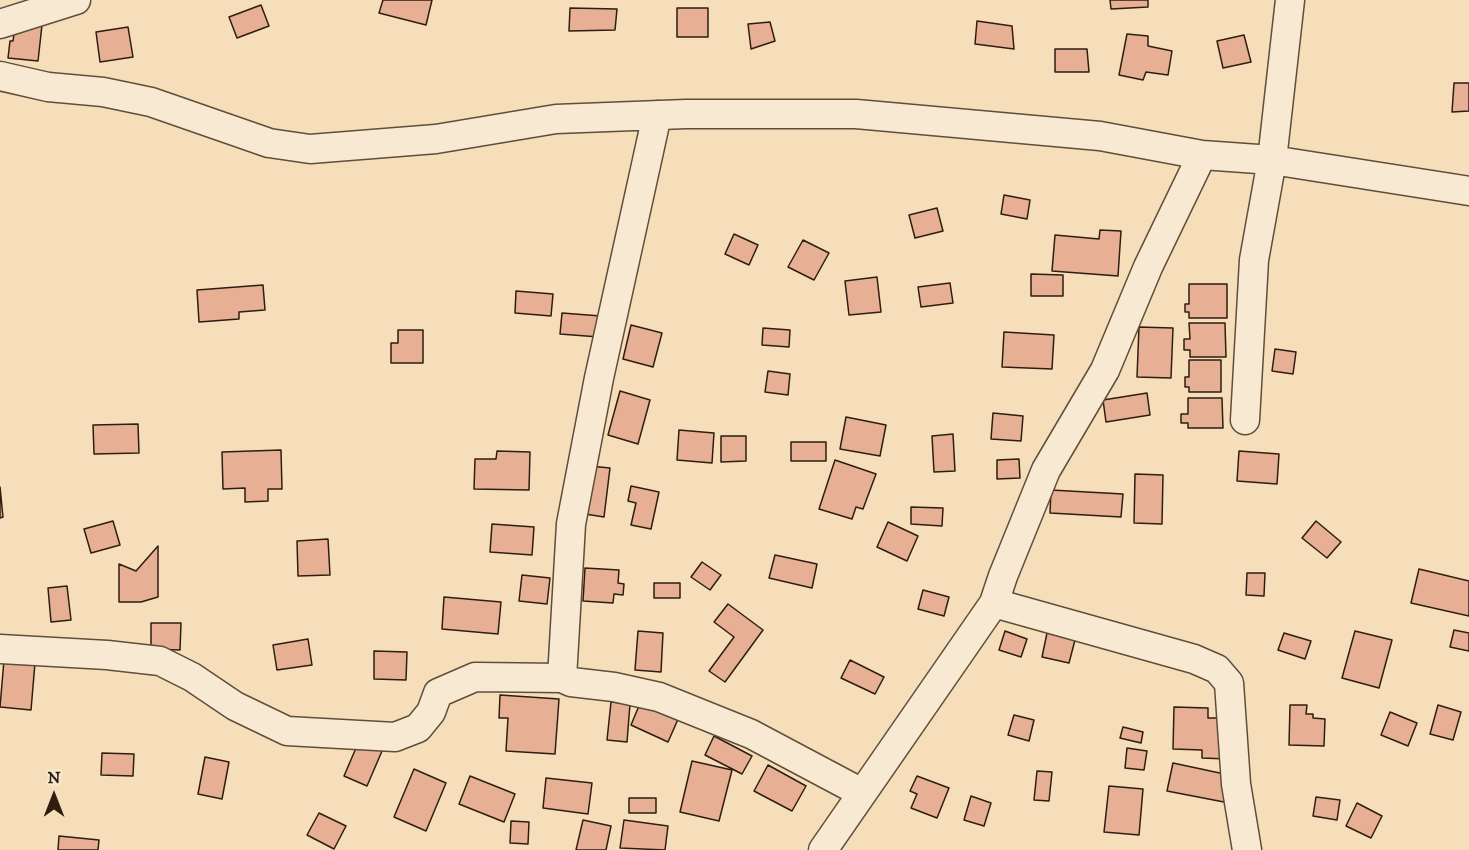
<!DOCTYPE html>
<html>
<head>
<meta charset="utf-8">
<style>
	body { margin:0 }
	#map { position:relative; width:1469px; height:850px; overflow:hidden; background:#f5deb9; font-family:"IM FELL DW Pica",serif }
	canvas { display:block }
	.north { position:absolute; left:24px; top:766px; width:60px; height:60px; -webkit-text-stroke:4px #f8ead2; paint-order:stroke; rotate:0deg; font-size:16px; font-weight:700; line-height:24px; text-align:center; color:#2d1e10 }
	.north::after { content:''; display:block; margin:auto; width:21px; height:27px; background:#2d1e10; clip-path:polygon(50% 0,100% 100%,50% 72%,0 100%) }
</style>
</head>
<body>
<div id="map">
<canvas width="1469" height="850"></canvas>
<div class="north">N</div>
</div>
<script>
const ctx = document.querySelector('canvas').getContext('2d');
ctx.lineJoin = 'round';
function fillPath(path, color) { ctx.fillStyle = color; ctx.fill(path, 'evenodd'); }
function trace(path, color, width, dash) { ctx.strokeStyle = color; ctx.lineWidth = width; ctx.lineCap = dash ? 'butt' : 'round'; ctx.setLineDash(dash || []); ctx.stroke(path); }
const building = new Path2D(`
	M383,0H432L426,25L379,13Z
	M1110,0H1148V7L1111,9Z
	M261,5L269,26L237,38L229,17Z
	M570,8L617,9L615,30L569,31Z
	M677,8H708V37H677Z
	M977,21L1012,26L1014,49L975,44Z
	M770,22L775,41L751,49L748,24Z
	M42,25L38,61L8,58L10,41H13L14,34Z
	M128,27L133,57L100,62L96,32Z
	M1127,34L1148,36V46L1172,51L1168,75L1146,72L1143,80L1119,75Z
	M1244,35L1251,62L1223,68L1217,41Z
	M1055,49H1087L1089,72H1055Z
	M1454,83H1469V111L1452,112Z
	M1004,195L1030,200L1027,219L1001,214Z
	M937,208L943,231L915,238L909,215Z
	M1100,230L1121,231L1118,276L1052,271L1055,235L1099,239Z
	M734,234L758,245L749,265L725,254Z
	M803,240L829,253L814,280L788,267Z
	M1031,274L1063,275V296H1031Z
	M877,277L881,312L849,315L845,281Z
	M950,283L953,303L921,307L918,287Z
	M1189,284H1227V318H1189V312H1185V304H1189Z
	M263,285L265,310L239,312V319L199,322L197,290Z
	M516,291L553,294L551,316L515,313Z
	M562,313L601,316L599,337L560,334Z
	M1189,323H1225L1226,357H1190V350H1184V339H1190Z
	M631,325L662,333L653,367L623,359Z
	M1139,327L1173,328L1171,378L1137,377Z
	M763,328L790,330L789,347L762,345Z
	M398,330H423V363H391V343H398Z
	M1004,332L1054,335L1052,369L1002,367Z
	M1275,349L1296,352L1293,374L1272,371Z
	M1189,360H1221V392H1189V387H1185V377H1189Z
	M768,371L790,374L788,395L765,392Z
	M620,391L650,400L638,444L608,435Z
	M1147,393L1150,415L1106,422L1103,400Z
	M1188,398H1222L1223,428H1188V423H1181V414H1188Z
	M993,413L1023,416L1021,441L991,439Z
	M846,417L886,425L880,456L840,449Z
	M138,424L139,453L94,454L93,425Z
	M679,430L714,433L712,463L677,460Z
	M953,434L955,471L934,472L932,436Z
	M721,436H746V461L721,462Z
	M791,442H826V461H791Z
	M281,450L282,489H268V501L245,502V488L223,489L222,452Z
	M497,451L530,452L529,490L474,489L475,459H496Z
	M1239,451L1279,454L1277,484L1237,481Z
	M1019,459L1020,478L997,479V460Z
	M835,460L876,474L863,509L856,507L852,519L819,509Z
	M590,466L610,468L604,517L585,514Z
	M1135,474L1163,475L1162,524L1134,523Z
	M631,486L659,492L651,529L631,525L636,503L628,501Z
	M0,487L3,517L0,518Z
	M1051,490L1123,494L1121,517L1050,513Z
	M911,507L943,508L942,526L911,524Z
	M113,521L120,545L91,553L84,529Z
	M1316,521L1341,542L1327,558L1302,538Z
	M888,522L918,536L907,561L877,547Z
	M492,524L534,527L532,555L490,552Z
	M328,539L330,575L298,576L297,541Z
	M158,546V597L141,602H119V564L136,571Z
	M775,555L817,564L812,588L769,578Z
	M702,562L721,575L710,590L691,577Z
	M585,568L619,570L618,583L624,584L623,595L614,594L613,603L583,601Z
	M1419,569L1469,581V616L1411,603Z
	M1247,573H1265L1264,596L1246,595Z
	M522,575L550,578L547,604L519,601Z
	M654,583H680V598H654Z
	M67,586L71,620L51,622L48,588Z
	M923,590L949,597L944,616L918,609Z
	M444,597L501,602L498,634L442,629Z
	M728,604L763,630L725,682L709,671L734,637L714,622Z
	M151,623H181L180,650L151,649Z
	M1454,630L1469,633V651L1450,647Z
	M638,631L663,633L661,672L635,670Z
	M1005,631L1027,639L1021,657L999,650Z
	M1355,631L1392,640L1379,688L1342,678Z
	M1047,633L1075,640L1069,663L1042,657Z
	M1284,633L1311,641L1305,659L1278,650Z
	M308,639L312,665L277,670L273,645Z
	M374,651L407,652L406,680L374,679Z
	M4,660L35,663L31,710L0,707Z
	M850,660L884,677L875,694L841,678Z
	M500,695L559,699L555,754L506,751L508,718H499Z
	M641,701L679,717L668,742L631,725Z
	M611,702L630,704L627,742L607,740Z
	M1290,705H1307L1306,714H1313V718L1325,719L1324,746L1289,745Z
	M1438,705L1461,712L1453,740L1430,734Z
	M1174,707L1208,708V718H1228L1227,759L1202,758V750L1173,749Z
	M1390,712L1417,723L1408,746L1381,735Z
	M1014,715L1034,720L1029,741L1008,735Z
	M1123,727L1143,732L1141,743L1120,738Z
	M714,736L752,756L742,774L705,755Z
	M359,741L382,751L367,786L344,776Z
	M1127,748L1147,751L1144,770L1125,768Z
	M102,753L134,754L133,776L101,775Z
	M205,757L229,762L222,799L198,794Z
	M692,761L732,770L719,821L680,812Z
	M1173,763L1229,775L1224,802L1167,791Z
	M768,765L806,786L792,811L754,791Z
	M414,769L446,783L426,831L394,817Z
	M1037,771L1052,772L1049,801L1034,800Z
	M470,776L515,794L504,822L459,804Z
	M917,776L949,788L937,818L911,808L917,794L910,791Z
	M546,778L592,783L588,814L543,808Z
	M1109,786L1143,789L1139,835L1104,832Z
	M971,796L991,803L984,826L964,820Z
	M1316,797L1340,800L1337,820L1313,816Z
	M629,798H656V813H629Z
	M1357,803L1382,816L1371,838L1346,826Z
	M319,813L346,826L334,849L307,835Z
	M583,820L611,826L606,850H576Z
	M624,820L668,826L665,850L620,848Z
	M511,821L529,822L528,844L510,843Z
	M59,836L99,840L98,850H58Z`);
const street = new Path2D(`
	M0,24L76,0
	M0,76L48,87L103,92L151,102L269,143L310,149L436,139L556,119L686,114H856L1100,136L1202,155L1272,160L1469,191
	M1245,420L1254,260L1272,160L1290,0
	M994,603L1194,659L1217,669L1229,683L1236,784L1247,850
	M0,649L107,655L160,661L192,677L235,706L287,731L395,737L418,728L431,712L438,693L475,677L562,678L571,682L614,687L659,697L751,734L862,793
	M562,678L571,524L599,378L657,115
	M823,850L994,603L1003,576L1046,470L1105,370L1148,267L1202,155`);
fillPath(building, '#e7af94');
trace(building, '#2d1e10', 1.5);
trace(street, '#5f4e3a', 31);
trace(street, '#f8ead2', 28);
</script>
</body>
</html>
